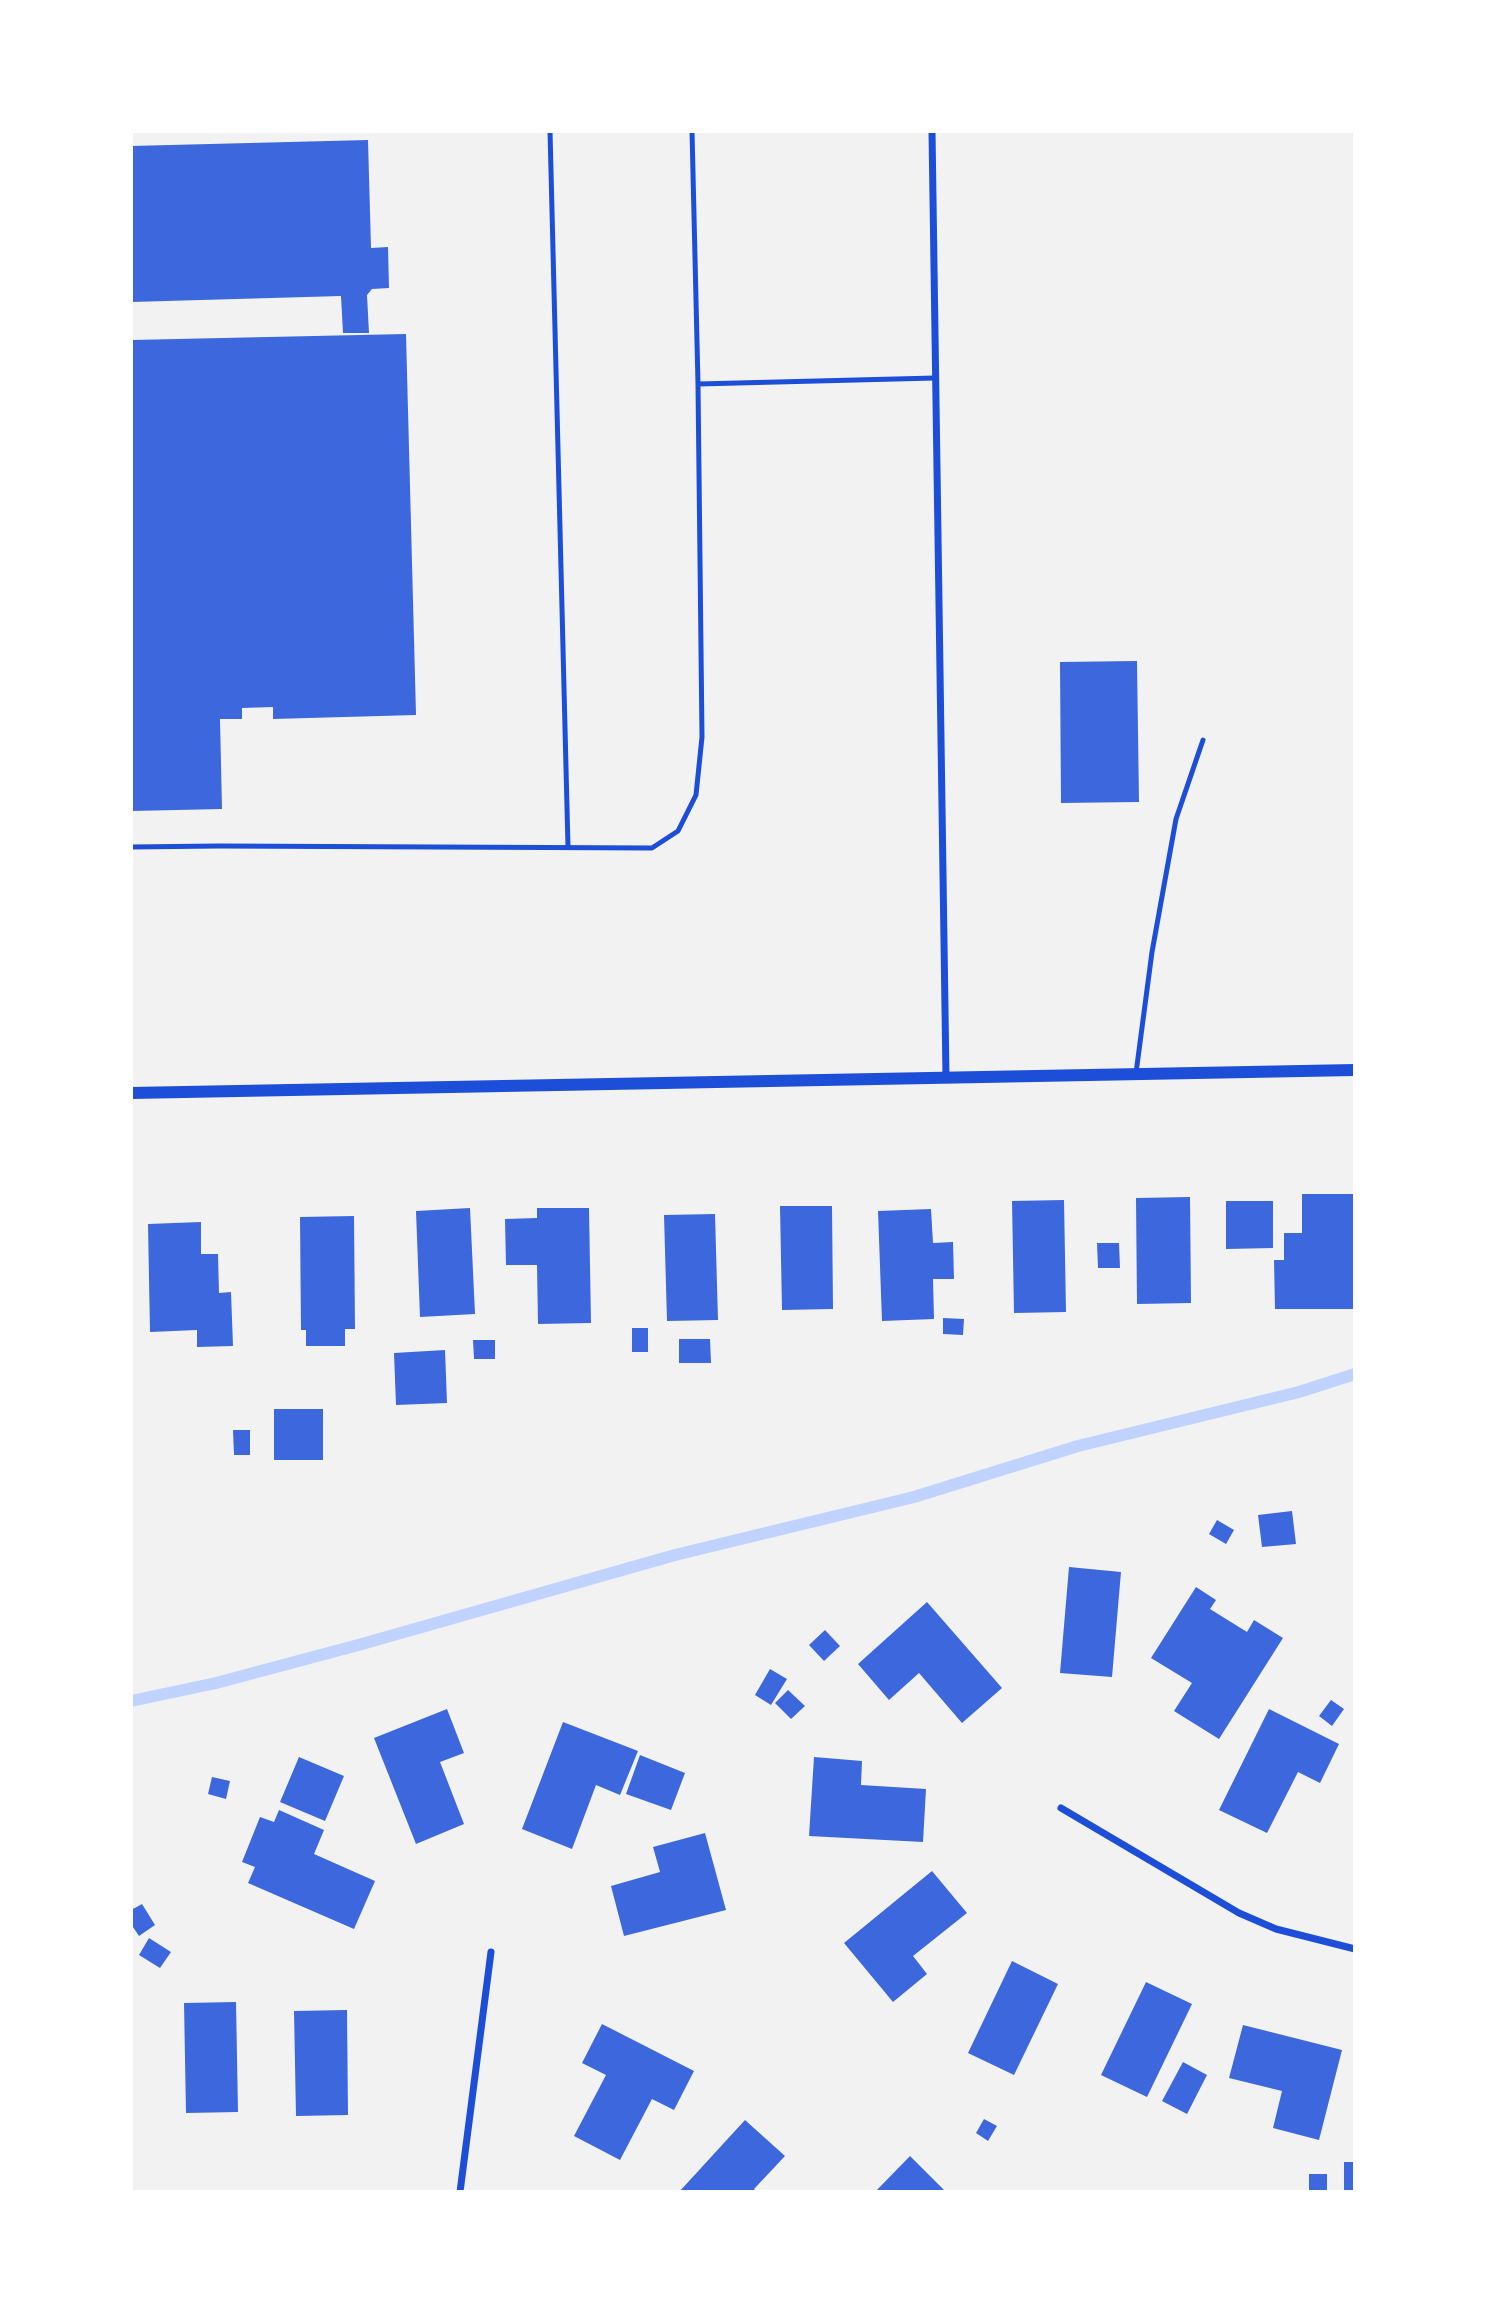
<!DOCTYPE html>
<html>
<head>
<meta charset="utf-8">
<style>
	body { margin:0 }
	#map { position:relative; width:1486px; height:2323px; overflow:hidden; background:#f2f2f2; font-family:Karla,sans-serif }
	canvas { display:block }
	.frame { position:absolute; inset:0; border:133px solid #fff; pointer-events:none }
</style>
</head>
<body>
<div id="map">
<canvas width="1486" height="2323"></canvas>
<div class="frame"></div>
</div>
<script>
const ctx = document.querySelector('canvas').getContext('2d');
ctx.lineJoin = 'round';
function trace(path, color, width, dash) { ctx.strokeStyle = color; ctx.lineWidth = width; ctx.lineCap = dash ? 'butt' : 'round'; ctx.setLineDash(dash || []); ctx.stroke(path); }
function fillPath(path, color) { ctx.fillStyle = color; ctx.fill(path, 'evenodd'); }
const stream = new Path2D(`
	M131,1701L216,1683L362,1644L675,1555L914,1497L1078,1446L1299,1392L1355,1374`);
const building = new Path2D(`
	M368,140L371,248L388,247L389,288L372,289L367,295L369,333H343L341,296L131,302V146Z
	M406,334L416,715L273,719V707L242,708V719H220L222,809L131,811V340Z
	M1137,661L1139,802L1061,803L1060,662Z
	M1302,1194H1354L1355,1309H1275L1274,1260H1284V1233H1302Z
	M1190,1197L1191,1303L1137,1304L1136,1198Z
	M1064,1200L1066,1312L1014,1313L1012,1201Z
	M1226,1201H1273V1248L1226,1249Z
	M780,1206H832L833,1309L782,1310Z
	M470,1208L475,1314L420,1317L416,1211Z
	M537,1208H589L591,1323L538,1324L537,1265H506L505,1219L537,1218Z
	M931,1209L933,1243L953,1242L954,1279H933L934,1319L882,1321L878,1211Z
	M715,1214L718,1320L667,1321L664,1215Z
	M354,1216L355,1329H345V1346H306V1330H301L300,1217Z
	M201,1222V1254H218L219,1293L231,1292L233,1346L197,1347V1330L150,1332L148,1224Z
	M1097,1243H1119L1120,1268H1098Z
	M943,1318L964,1319L963,1335L943,1334Z
	M632,1328H648V1352H632Z
	M679,1339H710L711,1363H679Z
	M473,1340H495V1359H474Z
	M445,1350L447,1403L396,1405L394,1353Z
	M274,1409H323V1460H274Z
	M233,1430H250V1455H234Z
	M1292,1511L1296,1544L1262,1547L1258,1515Z
	M1217,1520L1234,1530L1226,1544L1209,1534Z
	M1069,1567L1121,1572L1112,1677L1060,1673Z
	M1196,1587L1216,1600L1210,1609L1247,1632L1254,1620L1283,1638L1219,1739L1174,1711L1192,1683L1151,1658Z
	M927,1602L1002,1688L962,1723L919,1673L889,1700L858,1664Z
	M825,1630L840,1646L824,1661L809,1645Z
	M770,1669L787,1679L771,1705L755,1695Z
	M788,1690L805,1706L791,1719L775,1703Z
	M1331,1700L1344,1709L1332,1726L1319,1716Z
	M447,1709L464,1753L440,1762L464,1824L416,1844L374,1738Z
	M1269,1709L1339,1744L1320,1783L1298,1772L1267,1833L1219,1810Z
	M563,1722L638,1751L620,1795L596,1785L572,1849L522,1829Z
	M640,1755L685,1773L671,1810L626,1794Z
	M299,1757L344,1776L325,1821L280,1802Z
	M814,1757L862,1761L861,1785L926,1789L923,1842L809,1836Z
	M212,1777L230,1781L226,1799L208,1794Z
	M279,1810L324,1830L314,1854L375,1881L354,1929L248,1883L255,1867L242,1862L260,1817L274,1822Z
	M705,1833L726,1910L624,1936L611,1886L660,1872L653,1847Z
	M932,1871L967,1913L913,1956L927,1974L893,2002L844,1943Z
	M142,1904L155,1925L139,1936L131,1924V1910Z
	M149,1938L171,1952L160,1968L139,1955Z
	M1012,1961L1058,1984L1014,2075L968,2053Z
	M1146,1982L1192,2004L1147,2097L1101,2075Z
	M236,2002L238,2112L186,2113L184,2003Z
	M347,2010L348,2115L296,2116L294,2011Z
	M602,2024L694,2071L674,2110L652,2099L620,2160L574,2136L606,2075L582,2063Z
	M1243,2025L1342,2050L1319,2140L1273,2128L1282,2091L1229,2078Z
	M1183,2062L1207,2075L1187,2114L1162,2101Z
	M984,2119L997,2126L988,2141L976,2133Z
	M745,2120L785,2156L754,2189L757,2192H679Z
	M910,2156L946,2192H875Z
	M1344,2162H1355V2192H1344Z
	M1309,2174H1327V2192H1309Z`);
const service = new Path2D(`
	M550,131L568,847
	M692,131L698,384
	M131,847L219,846L652,848L678,831L696,795L702,737L698,384L935,378
	M1136,1073L1152,952L1176,819L1203,740`);
const minor = new Path2D(`
	M932,131L946,1076
	M1061,1808L1239,1913L1276,1929L1355,1949
	M460,2192L491,1952`);
const tertiary = new Path2D(`
	M131,1093L1355,1070`);
trace(stream, '#bfd3fe', 12);
fillPath(building, '#3d67dc');
trace(service, '#1d4ed8', 5);
trace(minor, '#1d4ed8', 7);
trace(tertiary, '#1d4ed8', 12);
</script>
</body>
</html>
